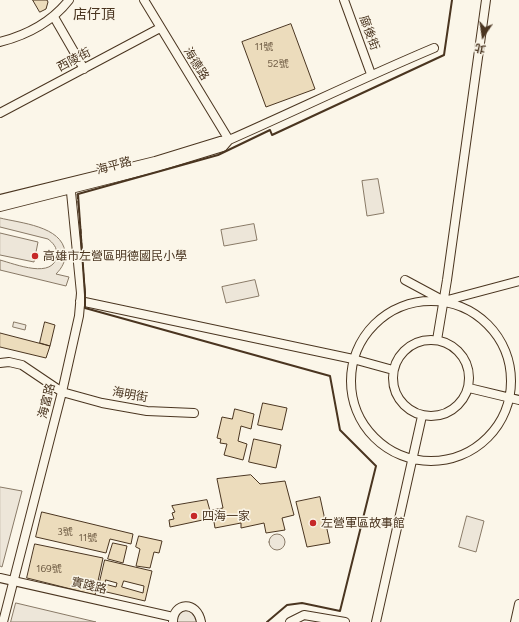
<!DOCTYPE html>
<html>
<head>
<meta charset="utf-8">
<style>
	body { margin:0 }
	#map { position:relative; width:519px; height:622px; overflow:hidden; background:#fbf6e9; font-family:Figtree,"Noto Sans TC",sans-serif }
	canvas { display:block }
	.north { position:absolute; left:463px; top:16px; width:40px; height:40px; -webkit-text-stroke:3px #fbf6e9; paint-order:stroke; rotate:193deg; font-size:11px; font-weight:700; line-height:16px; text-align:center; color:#4a3520 }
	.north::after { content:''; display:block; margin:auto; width:14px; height:18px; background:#4a3520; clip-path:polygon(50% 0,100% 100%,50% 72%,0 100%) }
</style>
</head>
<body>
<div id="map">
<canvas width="519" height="622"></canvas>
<div class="north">北</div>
</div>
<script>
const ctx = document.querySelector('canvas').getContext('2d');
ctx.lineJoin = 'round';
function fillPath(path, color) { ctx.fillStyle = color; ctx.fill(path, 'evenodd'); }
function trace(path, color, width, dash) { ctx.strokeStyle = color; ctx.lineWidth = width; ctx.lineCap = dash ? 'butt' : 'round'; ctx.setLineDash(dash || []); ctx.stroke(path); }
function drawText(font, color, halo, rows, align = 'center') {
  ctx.font = font + ' Figtree,"Noto Sans TC",sans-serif'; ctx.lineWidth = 3; ctx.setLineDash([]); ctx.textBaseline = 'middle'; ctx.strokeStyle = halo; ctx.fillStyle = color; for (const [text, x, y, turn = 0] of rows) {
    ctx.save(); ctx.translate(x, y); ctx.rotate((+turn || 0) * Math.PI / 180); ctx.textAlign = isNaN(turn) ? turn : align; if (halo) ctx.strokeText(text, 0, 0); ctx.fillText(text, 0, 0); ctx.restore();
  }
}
const green = new Path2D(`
	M378,179L384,213L367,216L362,181Z
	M0,218C20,223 62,226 65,252C66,261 62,268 56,274L69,277L66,286L0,270V260C15,264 54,280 57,255C57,247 53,243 48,239L0,227Z
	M254,224L257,240L224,246L221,230Z
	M0,233L38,242L34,262L0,255Z
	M255,280L259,296L226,303L222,287Z
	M14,322L26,325L25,330L13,327Z
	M0,487L22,491L2,567L0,566Z
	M467,516L484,521L476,552L459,547Z
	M269 542a8 8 0 1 1 16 0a8 8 0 1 1-16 0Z
	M16,603L96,622H11Z
	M191,609L198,622H176L180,610Z`);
const building = new Path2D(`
	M33,0H47L48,2L46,9L40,12Z
	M291,24L315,89L266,107L242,42Z
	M45,322L55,325L50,346L40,343Z
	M0,333L50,346L46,358L0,347Z
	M263,403L287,408L282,430L258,425Z
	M235,409L254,414L251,429L241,426L238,441L247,444L243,460L224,455L227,444L220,443L221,439L217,438L222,417L232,419Z
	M254,439L281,445L276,468L249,462Z
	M251,475L260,484L285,481L294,515L282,518L285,530L266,533L264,523L241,528V523L215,528L212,510L223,508L217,479Z
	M320,497L330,543L307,547L296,502Z
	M207,500L212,518L170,527L169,520L174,519L172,513L175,512L172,506Z
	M42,512L133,534L131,544L110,539L106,553L36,537Z
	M139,536L162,541L159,553L154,552L150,568L136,566L140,549L136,547Z
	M113,543L127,546L123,563L108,559Z
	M35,544L103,558L95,595L27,578Z
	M105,560L152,571L145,601L98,590Z
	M106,580L117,583L116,587L105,584Z
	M124,581L144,586L143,593L122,587Z`);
const minor = new Path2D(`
	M144,0L229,140
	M344,0L371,74
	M54,17L84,69
	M0,42C27,35 51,23 69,0
	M0,113L160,28
	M0,199L155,161L220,141L229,140C297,110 365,77 434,48
	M0,207L158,167L223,147L229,140
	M405,280L444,301L519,281
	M351 381a80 80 0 1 1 160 0a80 80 0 1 1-160 0Z
	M80,301L353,359L393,370
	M393 378a38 38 0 1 1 76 0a38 38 0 1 1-76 0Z
	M437,340L447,280L486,0
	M0,363L9,362L22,365L62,392L102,403L147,411L194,413
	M469,388L519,400
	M0,578L173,617
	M3,622L62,392L79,316L81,293L70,182
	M173,622C173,602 197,600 201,622
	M290,622L304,615L345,622
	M376,622L422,416
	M515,622L519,604`);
const fence = new Path2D(`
	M77,194L81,230L85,296`);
const wall = new Path2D(`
	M267,622L287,605L302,603L340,611L376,466L340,430L330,376L85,308V295L78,194L218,155L270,130L272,135L444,55L452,0`);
const markers = [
	[35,256,4,"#c62828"],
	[194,516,4,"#c62828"],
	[313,523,4,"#c62828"]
];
const numberNames = [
	["11號",264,47],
	["52號",278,64],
	["3號",65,532],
	["11號",88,538],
	["169號",49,569]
];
const streetNames = [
	["廍後街",369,33,70],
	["西陵街",74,60,-28],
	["海德路",196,64,58],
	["海平路",114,166,-15],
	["海明街",130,395,10],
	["海富路",47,401,-76],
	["實踐路",89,586,13]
];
const poiNames = [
	["高雄市左營區明德國民小學",43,256],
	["四海一家",202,516],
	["左營軍區故事館",321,523]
];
const quarterNames = [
	["店仔頂",94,15]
];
fillPath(green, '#ede6d9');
trace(green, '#887966', 1);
fillPath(building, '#ecdcbc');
trace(building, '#4a3520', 1);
trace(minor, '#4a3520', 10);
trace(minor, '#fbf6e9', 8);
trace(fence, '#4a3520', 1, [5, 2]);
trace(wall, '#4a3520', 2);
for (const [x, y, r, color] of markers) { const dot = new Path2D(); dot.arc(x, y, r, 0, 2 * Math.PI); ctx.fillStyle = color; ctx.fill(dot); trace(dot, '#fbf6e9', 1.5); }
drawText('10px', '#725f47', null, numberNames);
drawText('12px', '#4a3520', '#fbf6e9', streetNames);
drawText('12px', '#4a3520', '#fbf6e9', poiNames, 'left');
drawText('14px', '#4a3520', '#fbf6e9', quarterNames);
</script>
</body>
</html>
